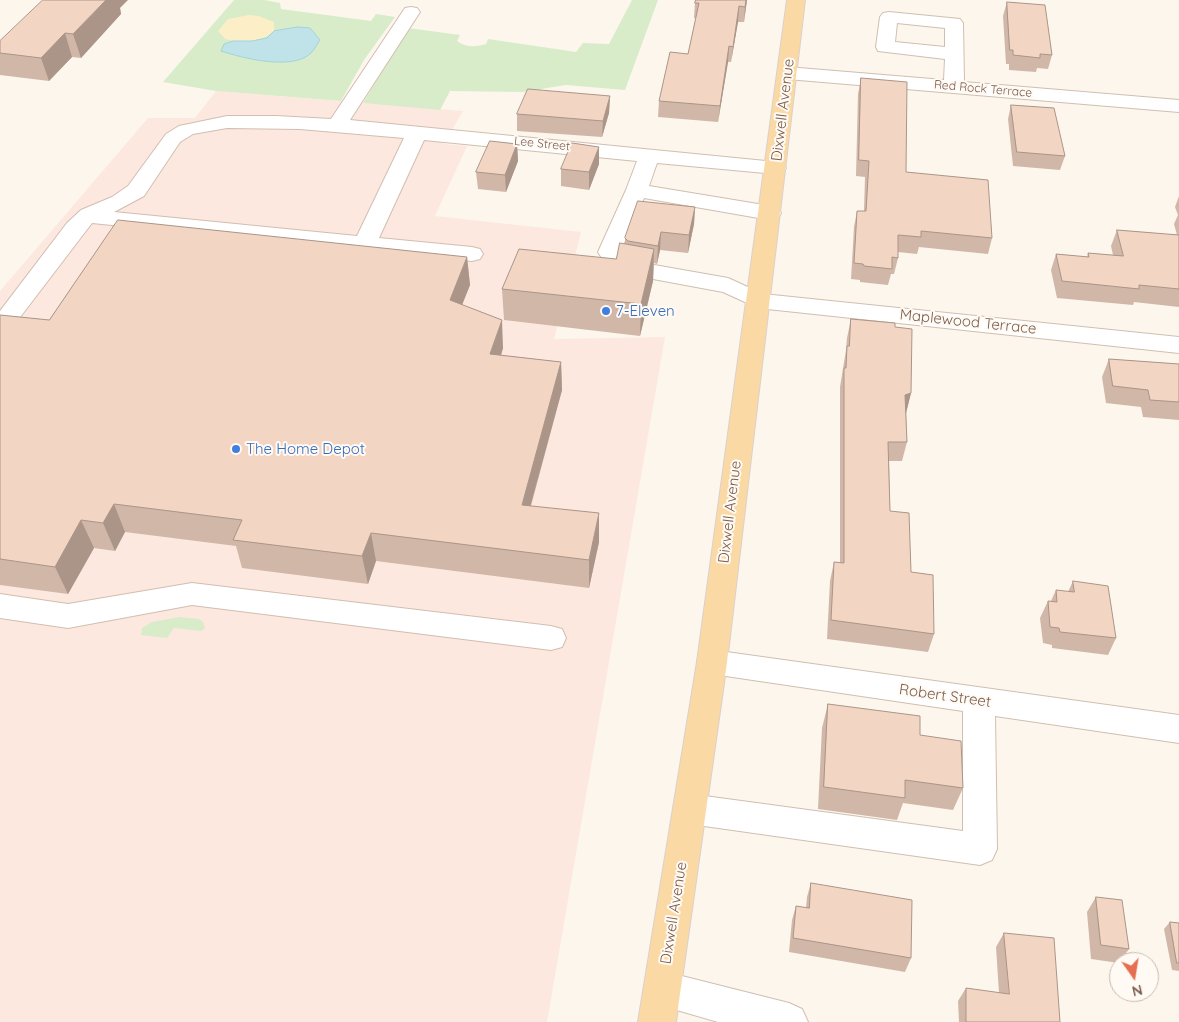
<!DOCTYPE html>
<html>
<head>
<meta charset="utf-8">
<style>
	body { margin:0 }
	#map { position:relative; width:1179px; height:1022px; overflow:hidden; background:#fdf6ec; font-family:Quicksand,sans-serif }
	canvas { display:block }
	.north { position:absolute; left:1109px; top:952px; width:50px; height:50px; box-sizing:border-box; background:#fffaf3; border:1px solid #cabbb1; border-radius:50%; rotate:167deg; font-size:14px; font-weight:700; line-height:20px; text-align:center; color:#7a5c4d }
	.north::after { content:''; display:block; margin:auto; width:18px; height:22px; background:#e76f51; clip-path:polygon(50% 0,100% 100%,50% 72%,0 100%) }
</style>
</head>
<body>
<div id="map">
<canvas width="1179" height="1022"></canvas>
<div class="north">N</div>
</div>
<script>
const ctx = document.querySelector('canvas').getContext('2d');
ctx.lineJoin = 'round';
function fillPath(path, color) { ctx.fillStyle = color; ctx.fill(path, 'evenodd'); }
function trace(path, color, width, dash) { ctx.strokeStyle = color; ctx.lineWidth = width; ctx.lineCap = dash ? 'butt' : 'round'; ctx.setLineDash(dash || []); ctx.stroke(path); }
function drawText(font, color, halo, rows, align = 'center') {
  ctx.font = font + ' Quicksand,sans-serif'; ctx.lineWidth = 4; ctx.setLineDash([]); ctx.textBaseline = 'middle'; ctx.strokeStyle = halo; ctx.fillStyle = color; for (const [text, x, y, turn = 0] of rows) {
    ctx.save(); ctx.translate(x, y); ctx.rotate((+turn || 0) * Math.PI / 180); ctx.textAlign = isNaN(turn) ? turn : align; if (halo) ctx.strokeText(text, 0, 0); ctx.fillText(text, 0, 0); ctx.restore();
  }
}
const commercial = new Path2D(`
	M216,91L463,111L444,144L467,146L435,216L581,232L554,339L665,337L547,1022H0V291L148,118H195Z`);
const green = new Path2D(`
	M234,0H264L280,3L281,9L371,21L376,14L395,17L364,60L341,101L216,91L163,82Z
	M632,0H658L625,90L566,85L522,92L450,91L440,110L363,103L408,28L460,35L457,41C467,48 474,47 486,44L488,39L576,52L583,43L609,44Z
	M179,617L199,619L203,622L205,628L201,631L174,628L167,638L141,635L142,628L152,622Z`);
const sand = new Path2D(`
	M249,15L259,16L274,22V31C260,43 242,43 225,39L218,31L228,19Z`);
const water = new Path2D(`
	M298,27L310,28L320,40C317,44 315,49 311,53C293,71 242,58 221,51L224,44L233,41H252L267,38L274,31Z`);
const minor = new Path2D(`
	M411,7L417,8L420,12L350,120L776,162L783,164L786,168L783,172L776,174L657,163L649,186L770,206L778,208L781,213L778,218L770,220L644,198L620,252L626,260L728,278L763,294L1179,337V353L758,308L723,292L610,271L598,252L626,190L637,161L424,140L379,238L472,247L480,249L483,254L480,259L472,261L92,223L8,333L0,336V311L67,223L81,210L112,197L128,186L166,134L179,126L227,116H276L331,119L405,8ZM227,128L300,129L404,138L357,236L114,212L144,196L180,142L193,134Z
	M889,12L960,19L963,23L964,82L1179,100V112L787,79L780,77L777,73L780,69L787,67L944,80L945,59L878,51L876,47L880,17L883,13ZM897,23L945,28V47L895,42Z
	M192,583L551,626L562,629L566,638L562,647L551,650L192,605L68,628L0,618V594L68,604Z
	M712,650L1179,715V743L995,716L997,849L992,860L980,865L690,824L678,820L673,809L678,798L690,794L963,831V711L712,674L701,671L697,662L701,653Z
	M662,971L789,1003L802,1009L808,1022H718L649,1002L644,989L649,976Z`);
const major = new Path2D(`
	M787,0H805L727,662L676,1022H638L697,662Z`);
const wall = new Path2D(`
	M747,0L744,22H738L731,62H728L718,122L658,117L659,101L688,54L696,18H694L695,3Z
	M1007,2L1052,55L1048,69L1037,68L1036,72L1009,70V64H1006L1003,16Z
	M120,8L121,14L81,58L72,57L49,81L0,75V41Z
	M861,78L906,172L992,238L988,254L919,247L917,254L898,252V258L894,274H891L888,285L860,282V280L851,279L854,227L857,211H864L865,177L856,176L858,94Z
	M610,96L609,113L602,137L517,131V114Z
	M1011,105L1065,156L1060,170L1013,166L1008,119Z
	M517,144L518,161L506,192L478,189L476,172Z
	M599,147V164L589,190L561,186V169Z
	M1179,196V307L1134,302L1133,305L1057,298L1051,270L1056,254L1087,257L1088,253L1113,255L1111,246L1117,230L1177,235L1174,224L1178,215L1175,207Z
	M695,207L694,224L688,253L660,250L657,264L654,263L653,281L640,336L504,320L502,289L616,259L625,244V238Z
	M467,257L470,285L462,304L503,348L501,355L561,362L562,390L531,506L599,542L589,588L376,561L368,584L242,568L236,546L125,532L115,551L94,548L68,594L0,585V315L49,320Z
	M851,319L895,327L911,393L906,413L907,442L902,461H889L890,511L911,572L934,634L928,652L827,639L830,581L834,562L840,563V387L846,350L847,338Z
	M1109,359L1179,364V420L1143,417L1141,407L1106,403L1102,377Z
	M1073,581L1116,638L1108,655L1052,648V645L1043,643L1040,618L1048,601H1051L1056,590L1068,592Z
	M828,704L920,735L963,788L953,810L903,803L897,820L818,809L822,728Z
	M811,883L911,958L905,972L789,952L792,920L796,906L806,908L807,897Z
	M1096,897L1129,949L1119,963L1091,959L1087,912Z
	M1170,922L1179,923V971L1172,970L1164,929Z
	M1004,933L1060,1022H959L958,1001L966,988L999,993L996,947Z`);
const shadedWall = new Path2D(`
	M106,0H128L120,8L121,14L81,58L73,34Z
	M746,0H747L744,22L745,7Z
	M739,6L738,22L731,62L733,47Z
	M65,33L72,57L49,81L41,58Z
	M729,46L728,62L718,122L720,106Z
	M610,96L609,113L602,137L603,121Z
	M517,144L518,161L506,192L505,175Z
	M599,147V164L589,190V172Z
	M695,207L694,224L688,253L689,235Z
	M661,232L660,250L657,264L658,246Z
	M654,249L653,281L640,336L641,304Z
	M467,257L470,285L453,328L450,300Z
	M502,320L503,348L493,383L490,354Z
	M561,362L562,390L523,533L522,505Z
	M911,393L906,413L900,415L905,395Z
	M114,504L125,532L115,551L103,523Z
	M599,513V542L589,588V560Z
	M81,520L94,548L68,594L55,567Z
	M371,533L376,561L368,584L362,556Z`);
const building = new Path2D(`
	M43,0H106L73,34L65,33L41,58L0,53V41Z
	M696,0H746L745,7L739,6L733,47L729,46L720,106L659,101L670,52L688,54L699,3H695Z
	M1007,2L1045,5L1052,55L1040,54V58L1013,55V50H1010Z
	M861,78L907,82L906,172L988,180L992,238L921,231V237L898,235V258L892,257V269L864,266L863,264L854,263L857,211H866L869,161L859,160Z
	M528,89L610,96L603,121L517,114Z
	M1011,105L1054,108L1065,156L1017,152Z
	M490,141L517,144L505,175L476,172Z
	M572,143L599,147L589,172L561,169Z
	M638,201L695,207L689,235L661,232L658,246L628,241L625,238Z
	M118,220L467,257L450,300L502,320L490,354L561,362L522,505L599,513L589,560L371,533L362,556L233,540L242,520L114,504L103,523L81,520L55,567L0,559V315L49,320Z
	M1117,230L1179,235V289L1139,285V289L1062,281L1056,254L1089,257L1088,253L1123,256Z
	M620,243L654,249L641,304L502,289L519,249L616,259Z
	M851,319L895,323V327L912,329L911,393L905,395L907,442H888L890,511L909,513L911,572L933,575L934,634L831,620L834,562L844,563V368H846L847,346H849Z
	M1109,359L1179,364V402L1150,400L1148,390L1113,386Z
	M1073,581L1108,586L1116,638L1060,632L1059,628L1050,627L1048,601L1057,602L1056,590L1074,592Z
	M828,704L920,716V735L961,741L963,788L905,780V798L824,787Z
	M811,883L912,900L911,958L793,938L796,906L809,908Z
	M1096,897L1122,900L1129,949L1101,945Z
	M1170,922L1179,923V963H1177Z
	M1004,933L1054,938L1060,1022H966V988L1009,994Z`);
const markers = [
	[606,311,5,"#3f7fe0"],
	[236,449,5,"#3f7fe0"]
];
const farStreetnames = [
	["Red Rock Terrace",983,89,5],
	["Lee Street",542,144,6]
];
const streetNames = [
	["Dixwell Avenue",783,110,-83],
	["Maplewood Terrace",968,322,6],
	["Dixwell Avenue",730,512,-83],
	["Robert Street",945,696,8],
	["Dixwell Avenue",674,913,-81]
];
const shopNames = [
	["7-Eleven",616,311],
	["The Home Depot",246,449]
];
fillPath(commercial, '#fde8e0');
fillPath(green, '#d8ecc9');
fillPath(sand, '#fcefc7');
fillPath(water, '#bfe3e8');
trace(water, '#a5d3da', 1);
trace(minor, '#d1beb0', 2);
trace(major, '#dad1cd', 2);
fillPath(minor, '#fff');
fillPath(major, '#fbd9a5');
fillPath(wall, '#d1b7a8');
fillPath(shadedWall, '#aa9588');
fillPath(building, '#f3d5c3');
trace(building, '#aa9588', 1);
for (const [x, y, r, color] of markers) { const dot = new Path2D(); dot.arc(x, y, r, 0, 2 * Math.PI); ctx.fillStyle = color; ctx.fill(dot); trace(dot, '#fffaf3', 2); }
drawText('12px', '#7a5c4d', '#fffaf3', farStreetnames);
drawText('15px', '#7a5c4d', '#fffaf3', streetNames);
drawText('15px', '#366cbe', '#fffaf3', shopNames, 'left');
</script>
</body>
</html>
